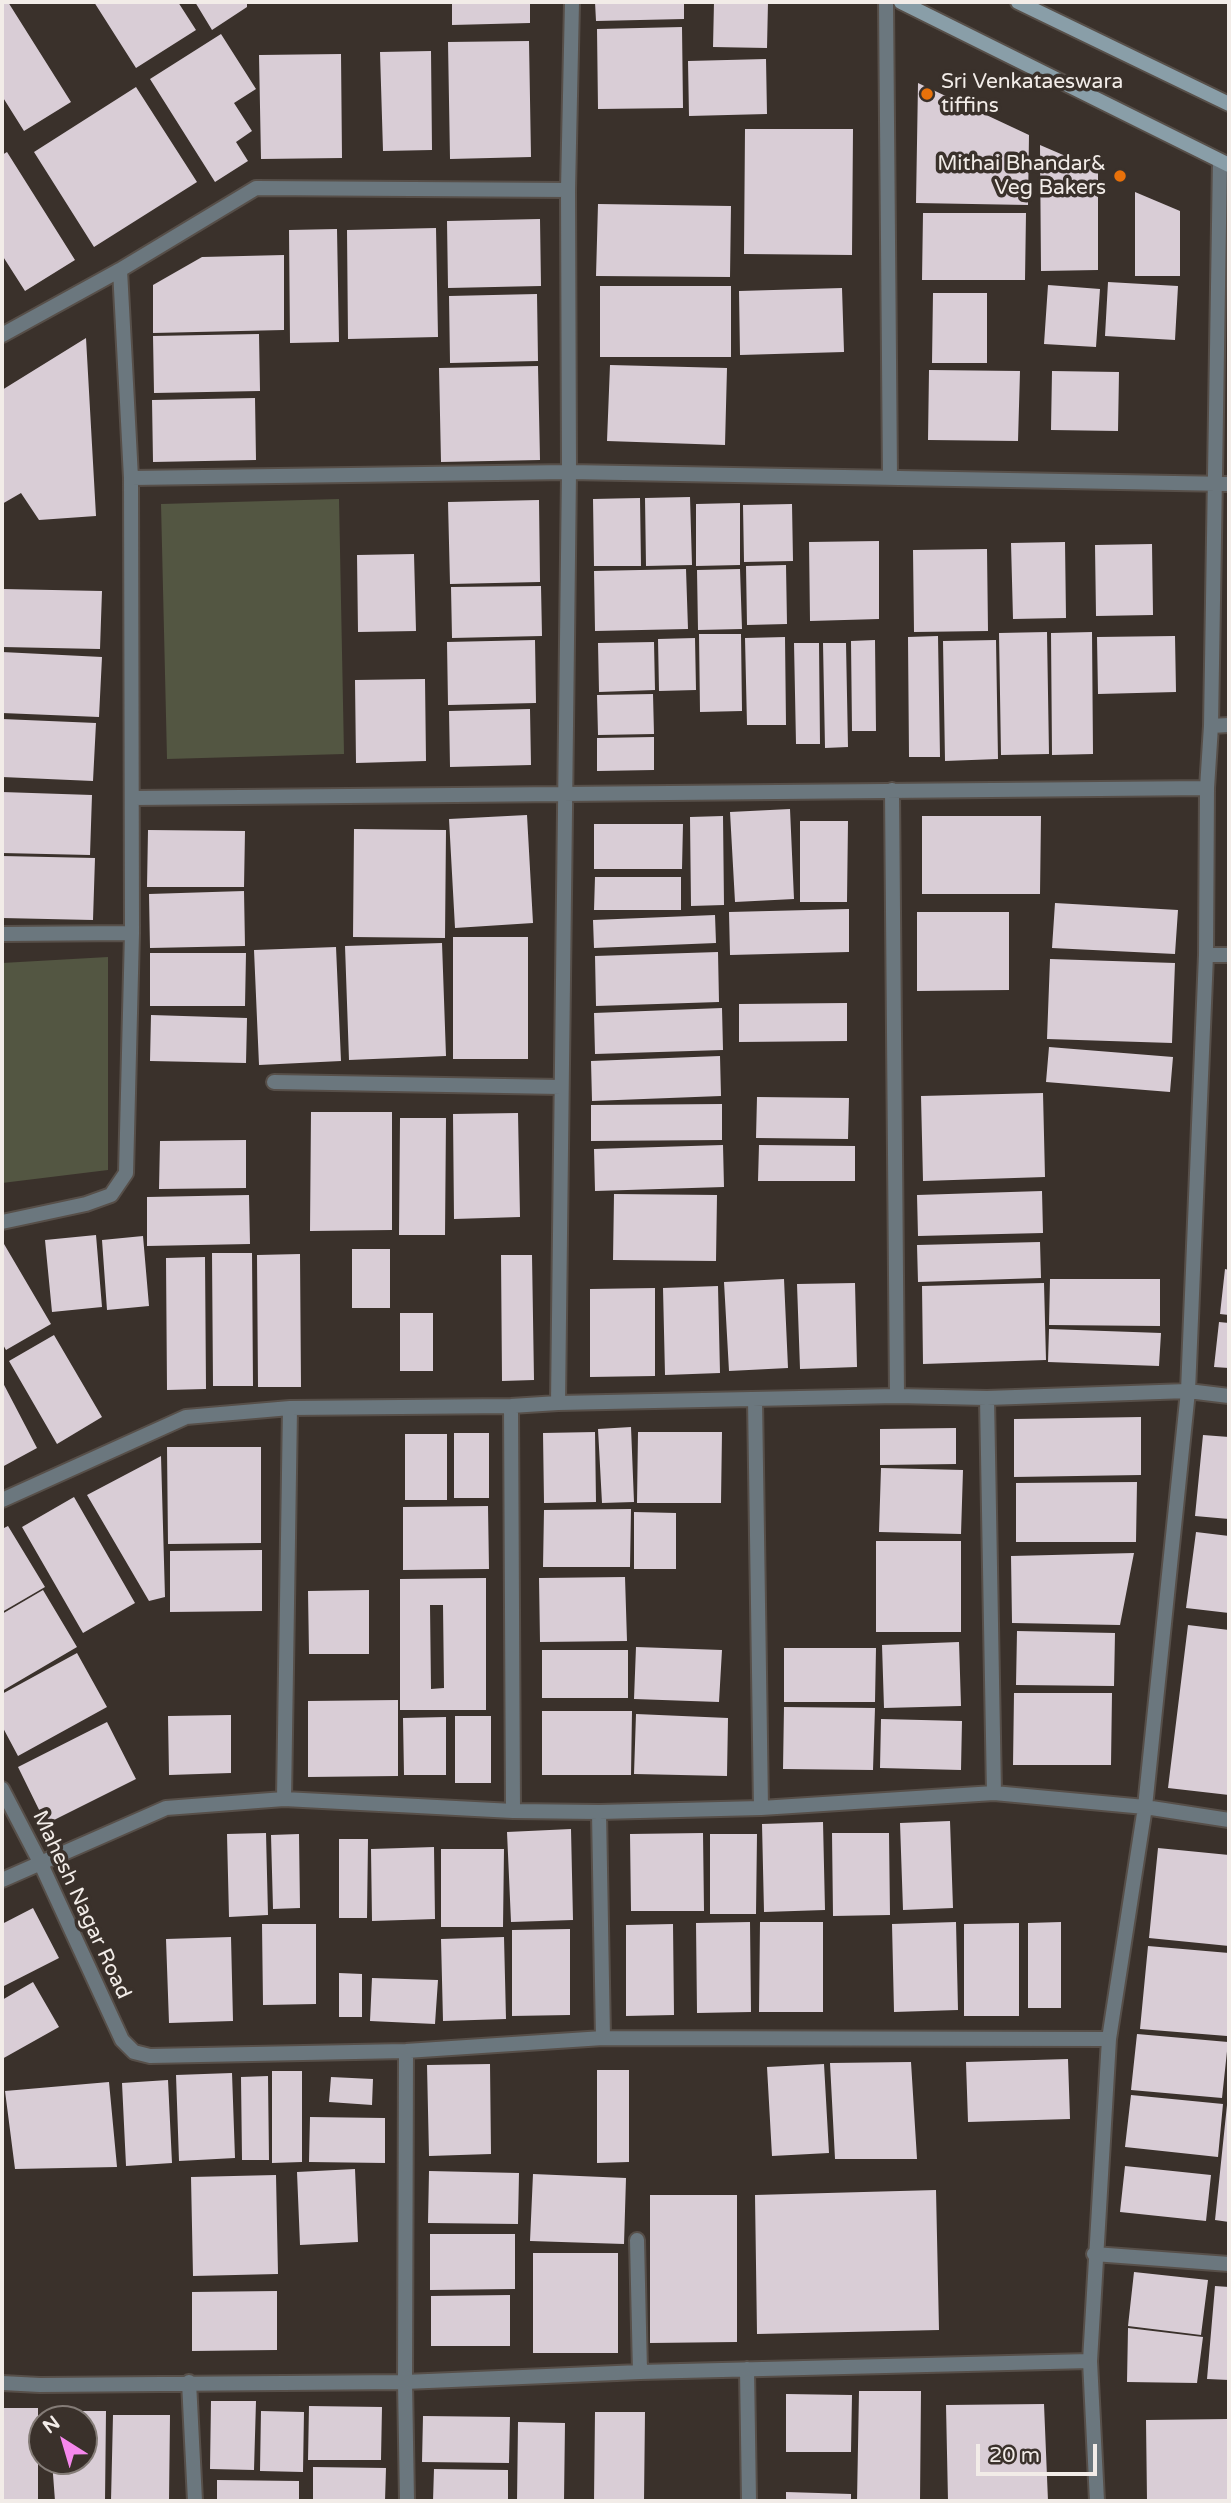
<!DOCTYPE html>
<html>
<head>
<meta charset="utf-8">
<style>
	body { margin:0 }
	#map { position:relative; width:1231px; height:2503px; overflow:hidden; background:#3a312b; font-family:"Varela Round",sans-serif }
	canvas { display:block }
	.frame { position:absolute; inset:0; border:4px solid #f2ece8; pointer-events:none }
	.north { position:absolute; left:28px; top:2405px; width:70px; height:70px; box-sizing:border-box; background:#3a312b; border:2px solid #847c77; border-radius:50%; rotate:323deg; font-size:19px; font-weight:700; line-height:28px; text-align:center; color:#f2ece8 }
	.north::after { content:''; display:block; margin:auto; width:24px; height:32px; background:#f688ed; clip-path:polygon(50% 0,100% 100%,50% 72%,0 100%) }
	.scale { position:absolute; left:976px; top:2444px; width:121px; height:32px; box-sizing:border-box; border:4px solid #f2ece8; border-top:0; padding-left:9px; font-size:21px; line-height:24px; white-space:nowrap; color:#f2ece8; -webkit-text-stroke:5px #3a312b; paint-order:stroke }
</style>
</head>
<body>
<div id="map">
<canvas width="1231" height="2503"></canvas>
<div class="frame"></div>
<div class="north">N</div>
<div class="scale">20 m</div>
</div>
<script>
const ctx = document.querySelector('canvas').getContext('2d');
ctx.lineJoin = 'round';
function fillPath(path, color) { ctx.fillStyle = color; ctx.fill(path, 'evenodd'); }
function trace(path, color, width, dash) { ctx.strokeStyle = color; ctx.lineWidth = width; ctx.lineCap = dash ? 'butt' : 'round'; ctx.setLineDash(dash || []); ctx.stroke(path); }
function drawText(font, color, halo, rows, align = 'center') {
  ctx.font = font + ' "Varela Round",sans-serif'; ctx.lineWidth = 7; ctx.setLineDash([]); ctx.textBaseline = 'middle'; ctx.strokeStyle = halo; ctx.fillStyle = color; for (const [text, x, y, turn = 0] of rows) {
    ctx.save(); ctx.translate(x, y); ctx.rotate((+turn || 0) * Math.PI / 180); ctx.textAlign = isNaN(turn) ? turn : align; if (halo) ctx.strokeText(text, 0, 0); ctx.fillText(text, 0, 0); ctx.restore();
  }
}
const green = new Path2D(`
	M339,499L344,754L167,759L161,504Z
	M108,957V1170L2,1183V963Z`);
const building = new Path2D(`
	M2,2H8L71,102L24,131L2,96Z
	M94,2H178L196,30L136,68Z
	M195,2H247V7L212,30Z
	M452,2H530V23L452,25Z
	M595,2H684V19L596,21Z
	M714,2H768L767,48L713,47Z
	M682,27L683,108L598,109L597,29Z
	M221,34L256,89L234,103L252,131L236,142L248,161L215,182L150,79Z
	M529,41L531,157L450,159L448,42Z
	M431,51L432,150L383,151L380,52Z
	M341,54L342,158L261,159L259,55Z
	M766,59L767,114L689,116L688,61Z
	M918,83L1029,135L1028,205L916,203Z
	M136,87L197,182L94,247L34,152Z
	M745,129H853L852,255L744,254Z
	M1040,145L1098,170V270L1041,271Z
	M7,152L75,260L25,291L2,255V155Z
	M1135,192L1180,211V276H1135Z
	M598,204L731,206L730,277L596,276Z
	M923,213H1026L1025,280H922Z
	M540,219L541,286L448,288L447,221Z
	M436,228L438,337L348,339L347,230Z
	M337,229L339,342L290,343L289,230Z
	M284,255V330L153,333V285L202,257Z
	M1108,282L1178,286L1175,340L1105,336Z
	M1048,285L1100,289L1096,347L1044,344Z
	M600,286H731V357H600Z
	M842,288L844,352L740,355L739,291Z
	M933,293H987V363H932Z
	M537,294L538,361L450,363L449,296Z
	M259,334L260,391L154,393L153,336Z
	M86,338L96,516L39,520L21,493L2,504V390Z
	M610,365L727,368L725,445L607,441Z
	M538,366L540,460L441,462L439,368Z
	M929,370L1020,371L1018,441L928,440Z
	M1052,371L1119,372L1118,431L1051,430Z
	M255,398L256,460L153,462L152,400Z
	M690,497L692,565L646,566L645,498Z
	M640,498L641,566H594L593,499Z
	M539,500L540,582L450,584L448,502Z
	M740,503V565L696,566V504Z
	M792,504L793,561L744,562L743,505Z
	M879,541V619L810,621L809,542Z
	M1065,542L1066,618L1013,619L1011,543Z
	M1152,544L1153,615L1096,616L1095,545Z
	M987,549L988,631L914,632L913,550Z
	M414,554L416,631L358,632L357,555Z
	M786,565L787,624L747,625L746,566Z
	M686,569L688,629L595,631L594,571Z
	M740,569L742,629L698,630L697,570Z
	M541,586L542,636L452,638L451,587Z
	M3,589L102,591L100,649L2,647Z
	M1047,632L1049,754L1001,755L999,633Z
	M1092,632L1093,754L1052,755L1051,633Z
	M699,634H741L742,711L700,712Z
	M938,636L940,757H909L908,637Z
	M1175,636L1176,692L1098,694L1097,637Z
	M785,637L786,725H747L745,638Z
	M695,638L696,690L659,691L658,639Z
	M535,640L536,703L448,705L447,642Z
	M875,640L876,731H852L851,641Z
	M996,640L998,759L945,761L943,641Z
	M654,642L655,690L599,692L598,643Z
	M794,643H819L820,744H796Z
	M823,643H846L848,747L825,748Z
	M2,652L102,657L99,717L2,713Z
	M425,679L426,761L356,763L355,680Z
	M653,694L654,734L598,735L597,695Z
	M530,709L531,765L450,767L449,711Z
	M2,719L96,723L93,781L2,777Z
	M654,737V770L597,771V738Z
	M2,792L92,795L90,855L2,853Z
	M790,809L794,899L735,902L730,812Z
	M527,815L533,923L455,928L449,819Z
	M723,816L724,905L691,906L690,817Z
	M922,816H1041L1040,894H922Z
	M800,821H848L847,902H800Z
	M594,824H683L682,869H594Z
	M354,829L446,830L445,938L353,937Z
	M148,830L245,831L244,887H147Z
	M2,856L95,858L93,920L2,918Z
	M595,877H681V910H594Z
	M244,891L245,946L150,948L149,894Z
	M1055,903L1178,910L1175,954L1052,948Z
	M849,909V952L730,955L729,912Z
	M917,912H1009V990L917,991Z
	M715,915L716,943L594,948L593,920Z
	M453,937H528V1059H453Z
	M442,943L446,1056L349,1060L345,946Z
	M336,947L341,1061L259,1065L254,950Z
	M718,952L719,1002L596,1006L595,956Z
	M150,953H246L245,1006H150Z
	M1050,959L1175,963L1172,1043L1047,1039Z
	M847,1003V1041L739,1042V1004Z
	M722,1008L723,1050L595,1054L594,1013Z
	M151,1015L247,1018L246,1063L150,1061Z
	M1049,1047L1173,1057L1170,1092L1046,1082Z
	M720,1056L721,1096L592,1101L591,1061Z
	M1043,1093L1045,1177L923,1181L921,1096Z
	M757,1097L849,1098L848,1139L756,1138Z
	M722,1104V1140L591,1141V1105Z
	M311,1112H392V1230L310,1231Z
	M518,1113L520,1217L454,1219L453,1114Z
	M400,1118H446L445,1235H399Z
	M246,1140V1188L159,1189L160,1141Z
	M723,1145L724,1187L595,1191L594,1149Z
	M759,1145L855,1146V1181H758Z
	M1042,1191L1043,1233L918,1236L917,1195Z
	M614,1194L717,1195L716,1261L613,1260Z
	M249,1195L250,1244L147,1246V1197Z
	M96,1235L102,1307L52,1312L45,1240Z
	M143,1236L149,1306L107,1310L102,1240Z
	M1040,1242L1041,1278L918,1282L917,1245Z
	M4,1244L51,1324L6,1350L2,1343V1245Z
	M352,1249H390V1308H352Z
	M212,1253H252L253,1386H213Z
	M300,1254L301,1387H258L257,1255Z
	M501,1255H532L534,1380L502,1381Z
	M205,1257L206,1389L167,1390L166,1258Z
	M1225,1269L1229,1270V1315L1220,1314Z
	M784,1279L788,1368L729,1371L724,1282Z
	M1050,1279H1160V1326L1049,1325Z
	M855,1283L857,1367L800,1369L797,1284Z
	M1044,1283L1046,1360L923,1364L922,1286Z
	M718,1286L720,1373L665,1375L663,1288Z
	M655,1288V1376L590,1377V1289Z
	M400,1313H433V1371H400Z
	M1219,1322L1229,1323V1368L1214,1367Z
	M1049,1329L1161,1333L1159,1366L1048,1362Z
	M54,1335L102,1417L57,1444L9,1361Z
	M2,1381L37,1448L2,1467Z
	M1141,1417V1475L1014,1477V1419Z
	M631,1427L634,1502L602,1503L598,1429Z
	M956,1428V1464L880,1465V1429Z
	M595,1432L596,1502L544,1503L543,1433Z
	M638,1432H722L721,1503H637Z
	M454,1433H489V1498H454Z
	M405,1434H447V1500H405Z
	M1203,1435L1229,1437V1519L1195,1516Z
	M167,1447H261V1543L168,1544Z
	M161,1456L165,1597L149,1601L87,1495Z
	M881,1468L963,1470L961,1534L879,1532Z
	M1137,1482L1136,1542H1016V1483Z
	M74,1497L135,1603L83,1633L22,1527Z
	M488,1506L489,1569L403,1570V1507Z
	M631,1509L630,1567H543L544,1510Z
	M634,1512L676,1513V1569H634Z
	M8,1526L45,1587L2,1612V1529Z
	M1196,1532L1229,1536V1613L1186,1608Z
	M876,1541H961V1632H876Z
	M262,1550V1611L170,1612V1551Z
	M1134,1553L1120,1625L1012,1623L1011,1556Z
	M625,1577L627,1641L540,1642L539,1578Z
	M486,1578V1710H400V1579ZM430,1605H443L444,1688L431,1689Z
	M43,1590L77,1647L2,1691V1614Z
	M369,1590V1654H309L308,1591Z
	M1188,1625L1229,1630V1795L1168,1788Z
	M1017,1631L1115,1633L1114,1686L1016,1685Z
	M959,1642L961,1706L884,1708L882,1645Z
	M636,1647L722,1650L719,1702L634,1699Z
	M784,1648H876L875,1702H784Z
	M542,1650H628V1698H542Z
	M77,1653L107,1707L18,1756L2,1726V1694Z
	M1014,1693H1112L1111,1765H1013Z
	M398,1700V1776L308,1777V1701Z
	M784,1707L875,1708L873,1770L783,1769Z
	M542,1711H632L631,1775H542Z
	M636,1714L728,1718L727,1776L634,1774Z
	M231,1715V1773L169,1775L168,1716Z
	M455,1716H491V1783H455Z
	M446,1717V1775H404L403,1718Z
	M881,1719L962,1721L961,1770L880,1768Z
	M107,1722L136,1779L46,1824L18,1767Z
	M950,1821L953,1908L903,1910L900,1823Z
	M823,1822L825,1910L764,1912L762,1824Z
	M571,1829L573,1920L511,1922L507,1832Z
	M266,1833L268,1915L229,1917L227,1834Z
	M703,1833L704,1911H631L630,1834Z
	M832,1833H889L890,1915L833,1916Z
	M299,1834L300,1908L273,1909L271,1835Z
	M710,1834H757L756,1914H710Z
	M339,1839H368L367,1918H339Z
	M434,1847L435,1919L372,1921L371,1849Z
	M1158,1848L1229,1855V1946L1149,1938Z
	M441,1849H504L503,1927H441Z
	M33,1908L59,1958L2,1987V1924Z
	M750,1922L751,2012L697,2013L696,1923Z
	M760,1922H823V2012H759Z
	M956,1922L958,2010L894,2012L892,1924Z
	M1061,1922V2008H1028V1923Z
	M1019,1923V2016H964V1924Z
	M262,1924H316V2004L263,2005Z
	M673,1924L674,2015L626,2016V1925Z
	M570,1929V2015L512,2016V1930Z
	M231,1937L233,2021L169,2023L166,1939Z
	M504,1937L506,2019L443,2021L441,1939Z
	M1148,1946L1229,1953L1227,2036L1140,2029Z
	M339,1973L362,1974V2017H339Z
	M372,1978L438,1980L435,2024L370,2021Z
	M33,1982L59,2027L2,2059V2000Z
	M1137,2034L1228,2042L1222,2098L1131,2090Z
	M1068,2059L1070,2119L968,2122L966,2062Z
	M911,2062L917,2159H835L830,2063Z
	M490,2064L491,2154L429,2156L427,2065Z
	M824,2064L829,2153L772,2156L767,2067Z
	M597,2070H629V2162L597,2163Z
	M272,2071H302V2162L272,2163Z
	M232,2073L235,2158L179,2161L176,2075Z
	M268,2076L269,2160H242L241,2077Z
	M331,2077L373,2079L372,2105L329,2102Z
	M168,2080L172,2163L126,2166L122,2083Z
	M109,2082L117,2167L15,2169L5,2091Z
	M1131,2095L1223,2104L1218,2157L1125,2147Z
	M1227,2105H1229V2222L1215,2220Z
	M310,2117L385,2118V2163L309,2162Z
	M1125,2166L1211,2175L1206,2221L1120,2212Z
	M355,2169L358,2242L300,2245L297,2172Z
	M429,2171L519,2173L518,2224L428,2223Z
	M533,2174L626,2178L624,2244L530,2241Z
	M276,2175L278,2274L193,2276L191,2177Z
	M936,2190L939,2330L757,2334L755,2195Z
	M650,2195H737V2342L650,2343Z
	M430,2234H515V2289L430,2290Z
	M533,2253H618V2353H533Z
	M1134,2272L1208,2280L1201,2335L1128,2326Z
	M1215,2286L1229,2287V2380L1207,2379Z
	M277,2291V2350L192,2351V2292Z
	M510,2295V2346H431V2296Z
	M1128,2328L1203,2337L1197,2383L1127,2382Z
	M859,2391H921L920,2501H857Z
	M786,2394L852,2395L851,2452H786Z
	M211,2401H256L254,2470L210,2469Z
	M1044,2404L1048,2501H948L946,2405Z
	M309,2406L382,2407L381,2460H308Z
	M2,2408H38V2501H2Z
	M48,2411H106L105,2501H55L52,2461H84V2419H49Z
	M261,2411L304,2412L303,2472L260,2471Z
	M595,2412H645L644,2501H594Z
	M113,2415H170L169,2501H111Z
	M423,2416L510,2417L509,2463L422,2462Z
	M1229,2419V2501H1147L1146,2420Z
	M518,2422L565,2423L564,2501H517Z
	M313,2467L386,2468L385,2501H313Z
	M434,2469L508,2470V2501H433Z
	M217,2480L299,2481V2501H217Z
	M786,2492L851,2494V2501H786Z`);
const street = new Path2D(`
	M886,2L890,478
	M2,335L120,270L256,188L568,190
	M131,478L569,472L1229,484
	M1211,726L1229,725
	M892,790L897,1396
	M133,798L1207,788
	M2,934L132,933
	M1206,955H1229
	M274,1082L561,1087
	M2,1222L86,1204L111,1195L126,1173L132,933L131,478L120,270
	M987,1398L994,1793
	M755,1399L761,1808
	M558,1403L569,472L568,190L572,2
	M511,1406L513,1811
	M2,1500L186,1417L290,1408L511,1406L558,1403L897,1396L987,1398L1188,1391L1229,1396
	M2,1789L40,1862L122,2040L134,2052L150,2056L406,2051L603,2038L1109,2039
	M284,1799L290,1408
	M599,1812L603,2038
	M2,1880L166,1808L284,1799L513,1811L599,1812L761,1808L994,1793L1145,1807L1229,1820
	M406,2051L405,2382L407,2501
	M637,2240L640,2372
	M1094,2254L1229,2264
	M747,2369L749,2501
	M189,2382L195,2501
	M2,2383L40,2385L405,2382L640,2372L1090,2361
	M1097,2501L1090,2361L1109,2039L1145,1807L1188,1391L1206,955L1207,788L1211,726L1220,161`);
const secondary = new Path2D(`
	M901,2L1229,165
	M1018,2L1229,104`);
const markers = [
	[927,94,7,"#e8710a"],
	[1120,176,7,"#e8710a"]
];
const poiNames = [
	["Sri Venkataeswara",941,82],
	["tiffins",941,106],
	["Mithai Bhandar&",1106,164,"right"],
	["Veg Bakers",1106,188,"right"]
];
const streetNames = [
	["Mahesh Nagar Road",81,1905,65]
];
fillPath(green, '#535642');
fillPath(building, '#d9cdd6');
trace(street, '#574f49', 18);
trace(secondary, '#574f49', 18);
trace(street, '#6b777e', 14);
trace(secondary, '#899ea8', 14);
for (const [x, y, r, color] of markers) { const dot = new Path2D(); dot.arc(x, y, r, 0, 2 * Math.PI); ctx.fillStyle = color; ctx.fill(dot); trace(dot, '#3a312b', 2.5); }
drawText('21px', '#f2ece8', '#3a312b', poiNames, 'left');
drawText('21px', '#f2ece8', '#3a312b', streetNames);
</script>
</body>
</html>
